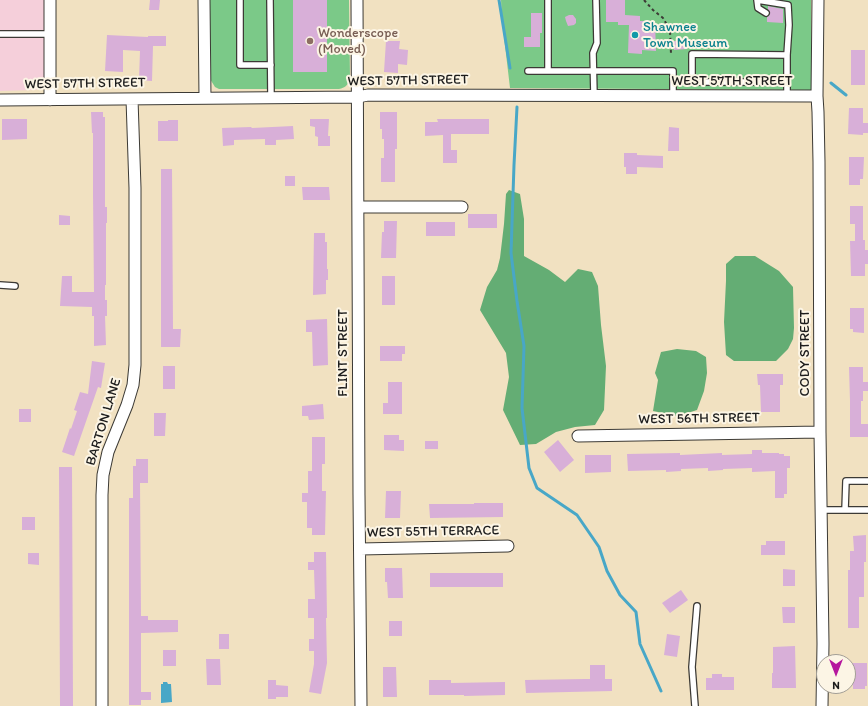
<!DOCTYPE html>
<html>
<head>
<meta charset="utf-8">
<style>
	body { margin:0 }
	#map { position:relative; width:868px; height:706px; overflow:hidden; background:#f1e1c1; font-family:Itim,sans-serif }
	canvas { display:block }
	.north { position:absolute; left:816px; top:654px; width:40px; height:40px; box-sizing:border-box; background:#fcf5e5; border:1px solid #a29e95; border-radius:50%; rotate:180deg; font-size:11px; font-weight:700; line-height:16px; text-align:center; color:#1c1c1c }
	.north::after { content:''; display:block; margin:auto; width:14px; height:18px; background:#b5179e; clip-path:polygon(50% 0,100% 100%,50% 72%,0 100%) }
</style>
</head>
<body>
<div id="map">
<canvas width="868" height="706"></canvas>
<div class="north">N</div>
</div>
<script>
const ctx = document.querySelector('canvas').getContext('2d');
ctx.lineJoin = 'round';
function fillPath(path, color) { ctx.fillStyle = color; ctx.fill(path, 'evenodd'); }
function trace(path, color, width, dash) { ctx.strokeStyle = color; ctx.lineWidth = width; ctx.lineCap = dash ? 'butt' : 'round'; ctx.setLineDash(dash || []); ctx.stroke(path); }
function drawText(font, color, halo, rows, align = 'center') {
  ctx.font = font + ' Itim,sans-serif'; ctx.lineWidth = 4; ctx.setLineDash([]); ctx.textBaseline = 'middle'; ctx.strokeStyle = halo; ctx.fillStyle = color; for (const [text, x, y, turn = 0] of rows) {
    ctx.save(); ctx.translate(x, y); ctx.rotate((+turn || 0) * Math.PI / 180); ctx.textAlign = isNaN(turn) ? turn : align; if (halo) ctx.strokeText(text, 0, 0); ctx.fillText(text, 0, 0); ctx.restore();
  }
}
const built = new Path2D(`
	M0,0H44L45,76L43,85L36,90L0,91Z`);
const green = new Path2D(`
	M210,0H349L350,79C348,85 345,88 339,89H219L215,87L210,79Z
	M501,0H811V90L510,88L502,20Z`);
const forest = new Path2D(`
	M509,190L520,194L524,219V256L549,270L565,282L578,269L592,272L598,286L601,325L606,366L604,410L595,425L575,427L556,432L536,444L520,445L503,410L509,377L506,353L480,310L487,287L497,270L500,258L504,224L506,194Z
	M735,256H755L779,271L793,287L794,328L793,339L788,349L776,361H734L726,355L724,322L726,281V264Z
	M677,349L696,351L706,357L707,373L704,391L697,410L678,416L653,411L658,380L655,373L661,352Z`);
const water = new Path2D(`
	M163,682H167L168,684H171L172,702L161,703V684H163Z`);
const stream = new Path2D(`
	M499,0L510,68
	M831,83L846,95
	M517,107L514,165L511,253L517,301L524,346L522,408L529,468L537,488L577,515L599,547L607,571L620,595L636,612L640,644L661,691`);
const building = new Path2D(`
	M150,0H160L159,10H149Z
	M293,0H327V72H293Z
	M606,0H625V15L640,16V21H655L656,51L642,50V54L628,53L629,25H618V22H606Z
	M768,6L783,9V23L767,22V17L769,16L770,13L768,9Z
	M531,13H542V33H540V47H524V37H531Z
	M569,15H573L576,19V23L574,25L568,26L566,21L565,17Z
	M107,35L148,37V36H166V46H153L152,81L139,80L140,51L123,50V72L105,71Z
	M386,41H400L399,49L408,50L407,65L398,64V73L384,72Z
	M674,41H687V49L674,50Z
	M851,50H865V85H851Z
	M849,108H863V123H868V133H863V135L848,134Z
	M91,112H103V117H105V207H107V223H106V285H105V300H107V316H105L106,345L94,346V316H92V307L60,306L62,276H72V292H94L93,194V133H92Z
	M380,112H397V149H395V182H381V158H384V139H382V129H380Z
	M2,119H27V139L2,140Z
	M310,119H329L328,136H330V146H318V137L315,136V127L310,126Z
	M437,119H489V134H451V150H457V163H443V135L425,136V122H438Z
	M168,120H178V141H158V121H168Z
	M293,126L294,139L276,140V145H265V139L234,140V145L223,146L222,128L251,127L252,128Z
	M669,127L679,128V151H668Z
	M624,153H637V155L663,156V168L637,167V174H626V167H624Z
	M849,157H864L863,179H860V185H849Z
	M161,169H172L173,329H181L180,347H161Z
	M285,176H295V186H285Z
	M302,187H329L330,200H303Z
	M850,206H863V240H865V250H868V264H865V276H851L850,241H855V224H850Z
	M468,214H497V228H468Z
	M59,215L70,216V225H59Z
	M384,221H397L396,258H381L382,232H384Z
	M426,222H455V236H426Z
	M314,233H325V242H327V269H328V280H326V294L313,295Z
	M382,276H395V305H382Z
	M850,308H864V333L853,332V329H850Z
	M327,319L328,365L313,366L312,332H306V320Z
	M380,346H405V354H402V361H380Z
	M92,361L105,363L101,388L98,387L74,456L62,452L70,428L71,429L77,411L74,410L80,392L88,394Z
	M163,366H175V389H163Z
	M849,367H863V382H868V391H863V401H861V424H868V437H850V401Z
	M757,374H783V385H780V412H761L760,385H758Z
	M388,382H402V414H383V403H388Z
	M323,404L324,419L309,420L308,416H302V406Z
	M19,409H31V422H19Z
	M154,413H166L165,436H154Z
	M384,435H399V440H404V451L384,450Z
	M312,437H325V464H322V491H326L325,535H312V528H307V502H302V493H308V471H312Z
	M558,440L574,460L560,472L544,452Z
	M425,441H438V449H425Z
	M752,450H762V453H779V454H784V456H790V468H787V494H784V498H775V471L752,472V468L723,469V470L708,471V468L681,469V471L666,472V470L628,471L627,454L680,453V455L722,453V455L752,454Z
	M585,455H611V472L585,473Z
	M136,459H148V483H140L141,616H148V620H178V632L141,633V692H151V700H141V705H129V498H133V466H136Z
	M59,467H72L73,706H60Z
	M386,491H401L400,518H385Z
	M474,503H503V517L430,518L429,504H474Z
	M22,517H35V530H22Z
	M866,535V562H864V597H859V628H848V570H850V551H854L853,536Z
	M766,541H785V555H761V545H766Z
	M314,552H326L327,618H326L327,663L321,694L309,692L314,664V651H309V639H314V618H308V599H315L314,570H308V562H314Z
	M28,553H39V565L28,564Z
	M385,568H402L403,598H388L387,582H385Z
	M783,569L795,570V586H783Z
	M430,573H503V587H430Z
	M681,590L688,600L670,613L662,603Z
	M782,607H795V623H783Z
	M389,621H402V636H389Z
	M219,634H229V649H219Z
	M667,634L680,636L677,657L664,655Z
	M795,646L796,688H772V673H773V647Z
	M163,650H176V666H163Z
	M206,659H220L221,685H207Z
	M851,663H867V686H865V689H853V685H851Z
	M590,665H605V679H612V691L526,693L525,680L585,679H590Z
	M383,667H396L397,697H383Z
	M712,674H722V677H734V690H706V678H712Z
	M268,680H276V685L288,686V697H276V699H268Z
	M429,680H451V683L505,682V695L464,696V695H429Z`);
const path = new Path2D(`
	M644,0L653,10L663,18L670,30L671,54`);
const lane = new Path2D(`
	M240,0V65H271
	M270,0L271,98
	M757,0L788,5L789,25L787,55
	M757,0L758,8L766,13
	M0,34H50
	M528,71H673V96
	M548,71V0
	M787,82V55L692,54V82H787V96
	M594,96L593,53L597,43L596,0
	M0,285L15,286
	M821,510H868
	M845,510L846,481H868
	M695,706L692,667L697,606`);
const street = new Path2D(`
	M50,0V100
	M204,0L205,98
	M357,0L359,495L361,706
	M818,0L817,96L818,112L819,162L820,432L823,644L822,706
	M0,100L358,97L368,95L817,96
	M358,207H462
	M578,436L820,432
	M360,549L508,546
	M102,706V495L103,475L108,452L127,405L133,385L135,365V188L132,99`);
const markers = [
	[635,35,4,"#0f9aa8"],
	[310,41,4,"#8d6e63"]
];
const cultureNames = [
	["Shawnee",643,27],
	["Town Museum",643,43]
];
const educationNames = [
	["Wonderscope",318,33],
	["(Moved)",318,49]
];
const streetNames = [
	["WEST 57TH STREET",408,81,-1],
	["WEST 57TH STREET",732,81],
	["WEST 57TH STREET",85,84,-1],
	["FLINT STREET",343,353,-90],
	["CODY STREET",805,353,-90],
	["WEST 56TH STREET",699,419,-1],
	["BARTON LANE",104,422,-73],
	["WEST 55TH TERRACE",433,532,-1]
];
fillPath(built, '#f5cfda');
fillPath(green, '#7bc988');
fillPath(forest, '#64ad74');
fillPath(water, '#48a7c7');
trace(stream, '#48a7c7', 3);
fillPath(building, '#d8afd8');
trace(lane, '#3c3a35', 8);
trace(street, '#3c3a35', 13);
trace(path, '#3c3a35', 2, [3, 3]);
trace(lane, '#fff', 5.5);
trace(street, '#fff', 11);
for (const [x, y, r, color] of markers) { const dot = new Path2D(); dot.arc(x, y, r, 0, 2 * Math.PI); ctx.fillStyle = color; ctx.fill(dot); trace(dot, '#fcf5e5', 1.5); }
drawText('14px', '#0d838f', '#fcf5e5', cultureNames, 'left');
drawText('14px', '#785e54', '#fcf5e5', educationNames, 'left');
drawText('14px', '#1c1c1c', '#fcf5e5', streetNames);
</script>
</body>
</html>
